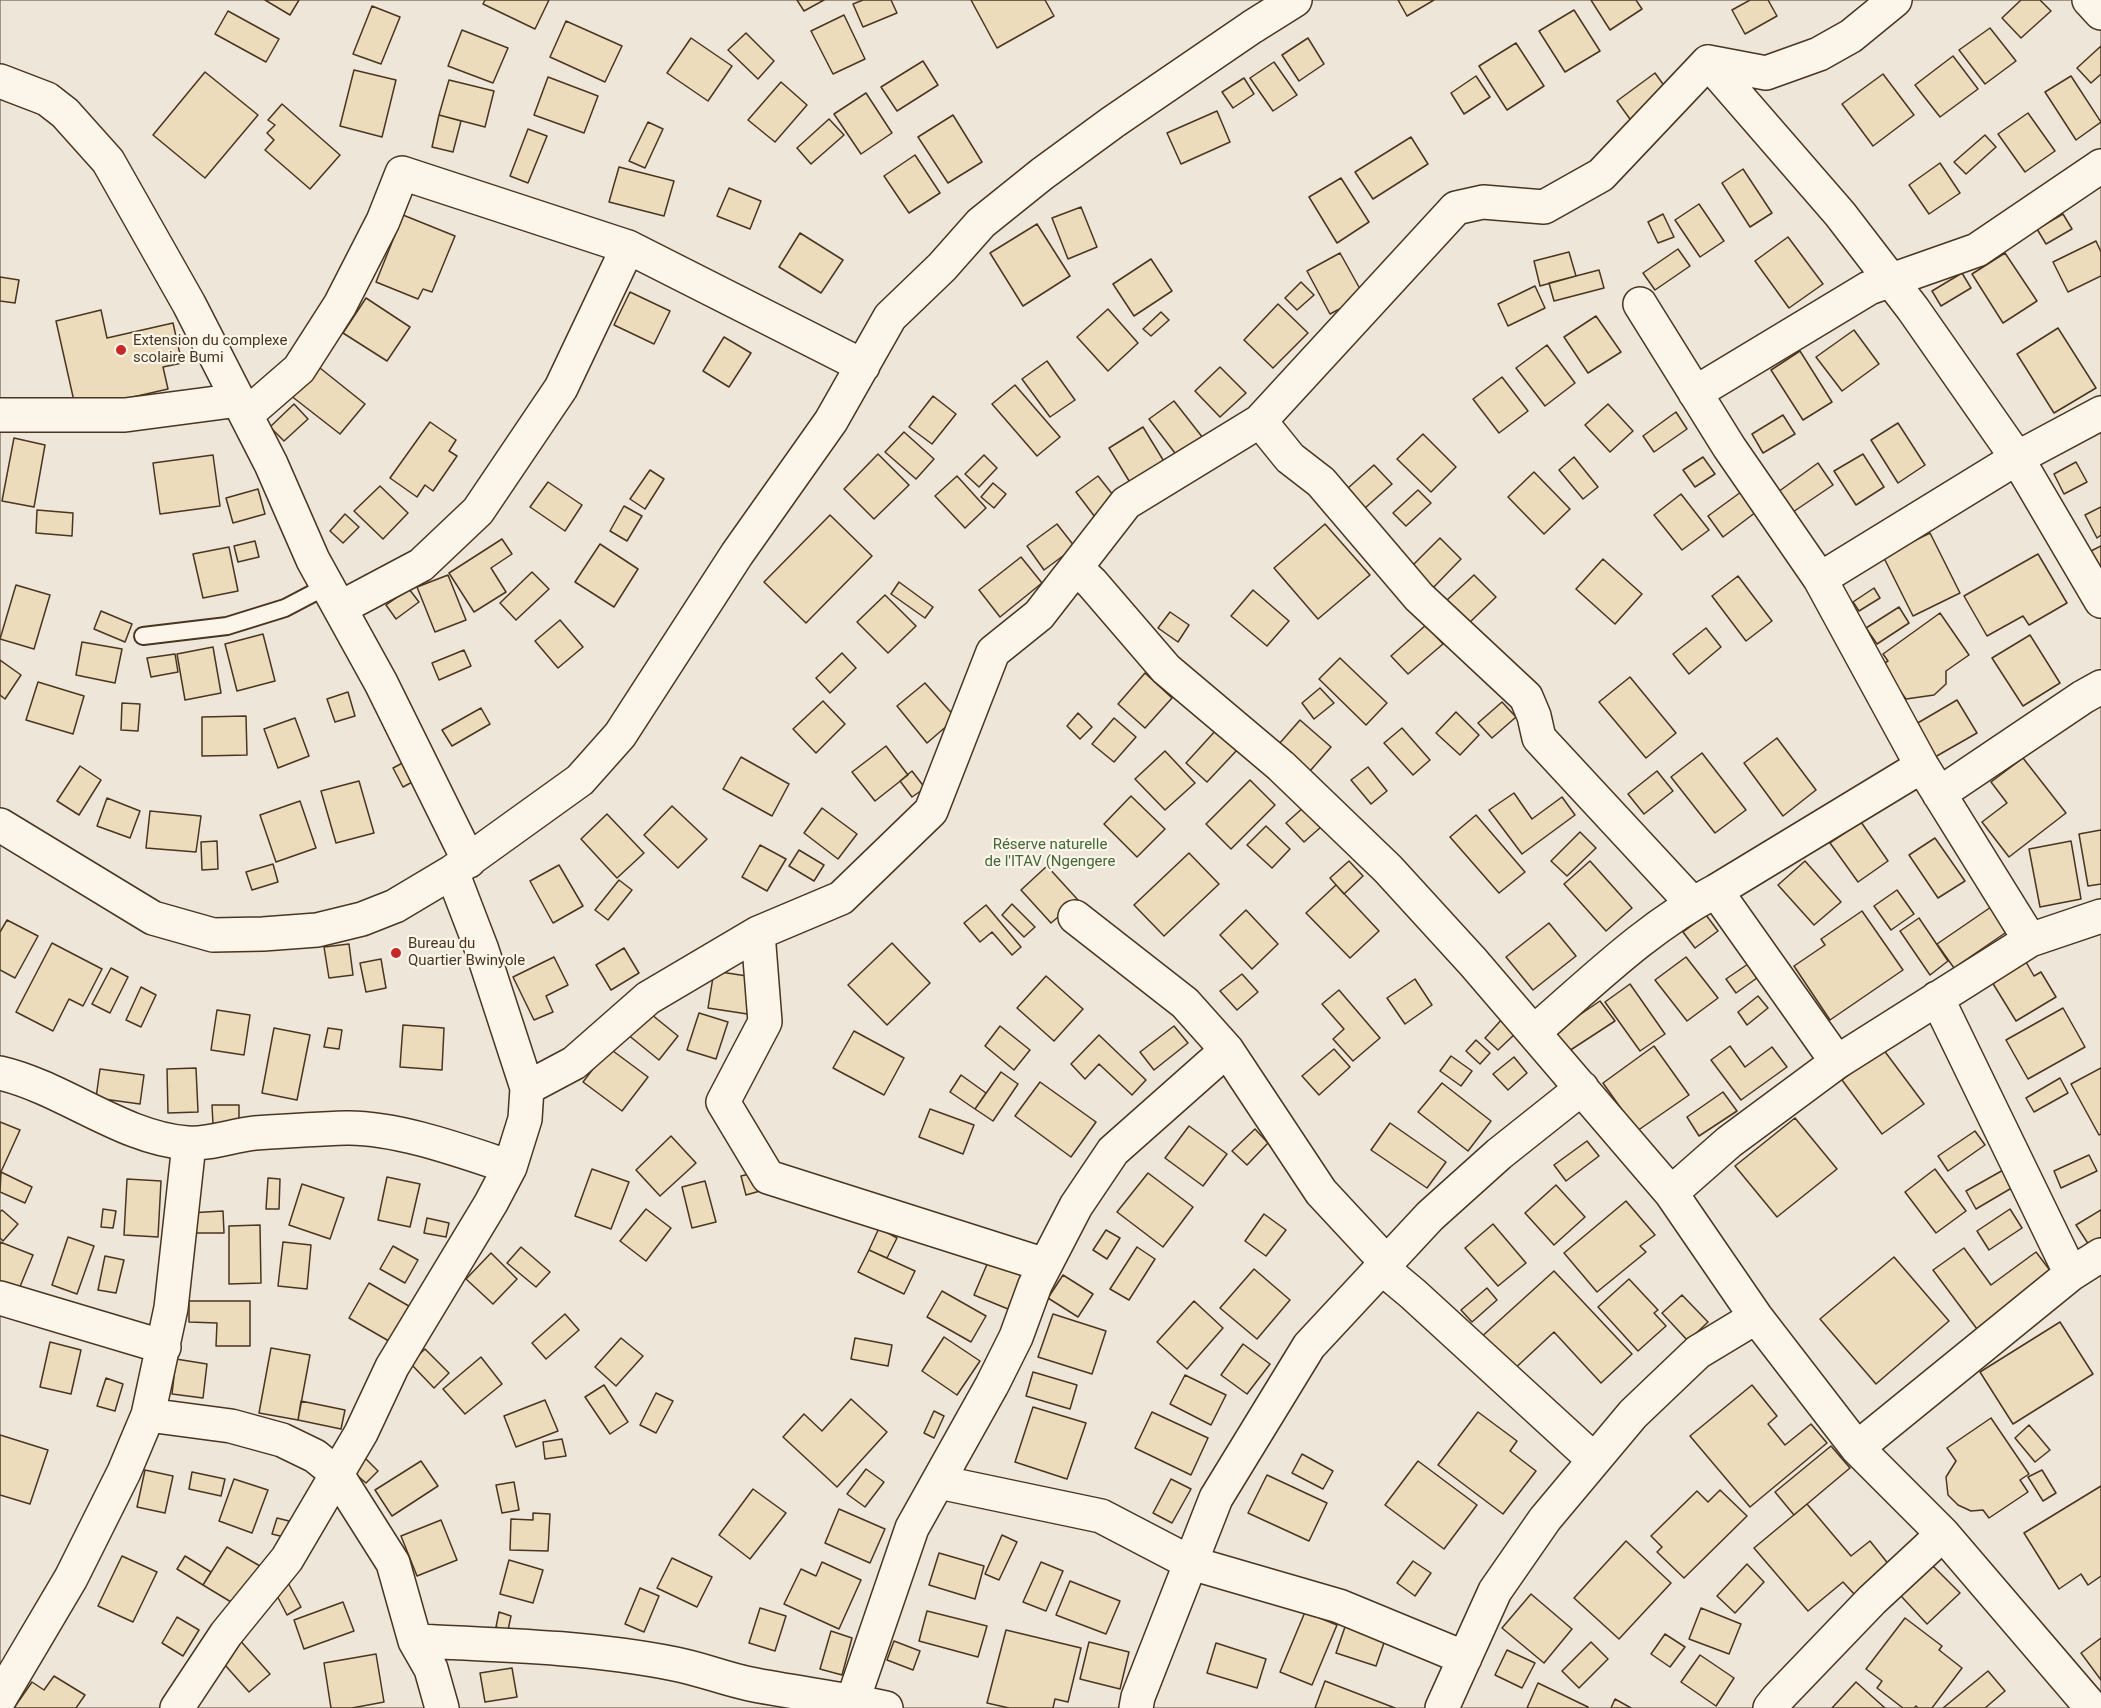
<!DOCTYPE html>
<html>
<head>
<meta charset="utf-8">
<style>
	body { margin:0 }
	canvas { display:block; background:#fbf6e9 }
</style>
</head>
<body>
<canvas width="2101" height="1708"></canvas>
<script>
const ctx = document.querySelector('canvas').getContext('2d');
ctx.lineJoin = 'round';
function fillPath(path, color) { ctx.fillStyle = color; ctx.fill(path, 'evenodd'); }
function trace(path, color, width, dash) { ctx.strokeStyle = color; ctx.lineWidth = width; ctx.lineCap = dash ? 'butt' : 'round'; ctx.setLineDash(dash || []); ctx.stroke(path); }
function drawText(font, color, halo, rows, align = 'center') {
  ctx.font = font + ' Roboto,sans-serif'; ctx.lineWidth = 4.5; ctx.setLineDash([]); ctx.textBaseline = 'middle'; ctx.strokeStyle = halo; ctx.fillStyle = color; for (const [text, x, y, turn = 0] of rows) {
    ctx.save(); ctx.translate(x, y); ctx.rotate((+turn || 0) * Math.PI / 180); ctx.textAlign = isNaN(turn) ? turn : align; if (halo) ctx.strokeText(text, 0, 0); ctx.fillText(text, 0, 0); ctx.restore();
  }
}
const green = new Path2D(`
	M0,0H2101V1708H0Z`);
const building = new Path2D(`
	M265,0H299L290,15Z
	M485,0H549L535,29L483,4Z
	M797,0H824L804,11Z
	M863,0H891L897,13L863,27L853,4Z
	M971,0H1045L1054,16L997,48Z
	M1398,0H1434L1407,16Z
	M1591,0H1636L1642,9L1610,30Z
	M1750,0H1768L1777,16L1745,34L1732,10Z
	M2021,0H2040L2051,11L2021,38L2002,18Z
	M372,6L400,17L381,64L353,54Z
	M1574,10L1600,51L1565,72L1539,31Z
	M228,11L279,39L266,62L215,34Z
	M844,15L865,59L833,74L811,31Z
	M566,21L622,46L605,82L550,57Z
	M1990,28L2016,61L1985,84L1959,50Z
	M462,30L508,48L493,83L448,66Z
	M746,33L774,61L758,79L728,50Z
	M691,38L732,66L708,101L667,73Z
	M1308,38L1324,64L1299,81L1282,55Z
	M1516,43L1544,86L1507,110L1479,66Z
	M2101,46V74L2091,83L2077,68Z
	M1953,56L1978,89L1940,117L1915,85Z
	M923,61L938,85L897,111L881,87Z
	M1274,62L1297,95L1273,111L1250,78Z
	M354,70L396,80L382,137L340,126Z
	M205,72L258,115L205,178L153,135Z
	M1655,73L1673,98L1635,126L1617,101Z
	M1883,74L1914,115L1873,146L1842,104Z
	M1476,76L1490,97L1464,114L1451,93Z
	M2071,76L2101,122L2076,140L2045,92Z
	M548,77L598,96L584,133L534,115Z
	M1244,78L1254,94L1233,108L1222,92Z
	M449,80L494,91L485,127L439,115Z
	M781,82L807,105L775,142L748,120Z
	M866,93L892,133L861,154L834,114Z
	M282,104L340,155L310,189L265,150L274,140L267,133L275,125L268,120Z
	M1217,111L1230,142L1181,164L1167,133Z
	M2028,113L2055,151L2025,172L1998,134Z
	M439,115L461,121L453,152L432,147Z
	M953,115L982,162L948,183L918,137Z
	M829,119L844,135L811,164L797,148Z
	M648,122L663,129L645,168L629,161Z
	M528,129L547,136L528,183L510,176Z
	M1985,135L1996,147L1966,174L1954,162Z
	M1411,137L1428,164L1373,199L1355,172Z
	M915,155L940,193L909,213L884,176Z
	M1940,163L1960,193L1929,214L1909,185Z
	M619,167L674,181L664,216L609,202Z
	M1743,169L1772,213L1750,227L1722,183Z
	M1341,178L1369,222L1337,243L1309,197Z
	M729,188L761,201L750,229L717,216Z
	M1699,204L1724,241L1700,257L1675,220Z
	M1081,207L1097,247L1068,259L1052,218Z
	M1663,214L1674,237L1658,243L1648,222Z
	M2063,214L2072,229L2046,244L2037,229Z
	M403,215L455,236L432,292L423,289L418,299L376,282Z
	M1037,224L1070,276L1023,306L990,253Z
	M800,233L843,260L821,293L779,267Z
	M1788,237L1823,284L1789,308L1755,261Z
	M2096,241L2101,252V276L2068,292L2053,262Z
	M1678,249L1690,266L1655,290L1643,273Z
	M1569,252L1576,276L1540,286L1534,261Z
	M1340,253L1364,296L1330,314L1307,271Z
	M2005,253L2037,301L2003,323L1972,274Z
	M1151,259L1172,291L1134,316L1113,284Z
	M1599,270L1604,288L1554,301L1549,283Z
	M1962,273L1971,288L1941,306L1932,291Z
	M0,277L19,280L15,303L0,301Z
	M1301,282L1314,295L1297,310L1285,298Z
	M1535,286L1545,308L1508,326L1498,304Z
	M630,292L670,311L654,344L614,325Z
	M366,298L410,327L387,361L343,333Z
	M1278,304L1308,333L1273,368L1244,340Z
	M1108,309L1138,343L1108,371L1077,337Z
	M101,310L107,338L173,323L182,363L163,367L168,389L76,410L56,321Z
	M1161,312L1169,320L1151,336L1143,329Z
	M1596,316L1621,352L1588,373L1564,337Z
	M2058,328L2096,388L2054,413L2017,354Z
	M1854,330L1879,364L1842,391L1816,357Z
	M724,337L751,353L729,387L703,371Z
	M1547,345L1575,383L1545,406L1516,368Z
	M1800,351L1832,402L1803,420L1771,370Z
	M1047,361L1075,400L1050,417L1022,379Z
	M315,364L365,404L340,434L290,395Z
	M1220,367L1246,393L1220,417L1195,391Z
	M1502,377L1528,411L1499,433L1473,399Z
	M1015,385L1060,437L1037,456L992,404Z
	M933,396L956,414L932,444L909,427Z
	M1174,401L1203,438L1178,457L1149,419Z
	M294,404L308,419L284,441L270,427Z
	M1608,404L1633,431L1610,452L1585,425Z
	M1676,412L1687,429L1654,452L1643,436Z
	M1783,415L1795,434L1763,453L1752,434Z
	M430,422L456,440L449,451L457,456L433,491L425,485L417,497L390,478Z
	M1898,423L1925,465L1898,483L1871,440Z
	M1143,427L1168,468L1134,489L1109,448Z
	M904,432L934,459L916,479L885,452Z
	M1423,434L1456,467L1431,492L1397,459Z
	M14,438L45,445L34,507L2,501Z
	M878,454L909,485L874,519L844,489Z
	M1863,454L1884,487L1856,505L1834,471Z
	M213,455L220,506L160,514L153,463Z
	M984,455L997,468L979,487L965,474Z
	M1574,457L1598,487L1583,499L1559,470Z
	M1703,457L1715,474L1695,487L1683,470Z
	M2076,462L2087,482L2064,494L2054,474Z
	M1818,463L1833,485L1793,512L1778,492Z
	M1374,465L1392,484L1365,508L1348,488Z
	M650,470L664,479L645,509L630,499Z
	M1534,472L1570,509L1544,534L1508,497Z
	M957,476L986,508L965,528L935,496Z
	M1098,476L1117,500L1095,517L1076,492Z
	M548,482L582,505L565,531L530,507Z
	M993,483L1006,494L994,508L981,497Z
	M380,486L408,513L383,539L354,511Z
	M258,489L265,514L233,523L226,498Z
	M1418,490L1431,503L1406,526L1393,513Z
	M1741,492L1756,512L1723,537L1708,516Z
	M1681,494L1709,530L1682,550L1654,515Z
	M624,506L642,516L627,541L610,531Z
	M2101,507V535L2097,538L2085,515Z
	M37,510L73,513L72,536L36,533Z
	M345,514L359,527L343,543L330,531Z
	M830,515L872,556L806,623L764,582Z
	M1057,524L1075,547L1044,570L1027,546Z
	M1325,524L1370,575L1318,619L1274,568Z
	M1930,533L1960,593L1913,616L1883,556Z
	M1440,538L1461,559L1430,591L1408,570Z
	M502,539L512,554L491,568L506,592L474,612L449,573Z
	M255,541L259,557L238,562L234,546Z
	M600,544L638,569L614,607L575,582Z
	M2101,546V570L2091,551Z
	M229,547L238,591L203,598L193,554Z
	M2038,554L2067,603L2029,625L2023,616L1987,636L1964,596Z
	M1021,557L1042,583L1000,617L979,590Z
	M1603,559L1642,594L1615,624L1576,589Z
	M532,572L549,589L516,620L500,603Z
	M448,575L466,620L435,632L417,587Z
	M1474,575L1496,597L1469,623L1447,600Z
	M1738,576L1772,621L1746,641L1712,596Z
	M899,582L933,607L925,618L891,594Z
	M16,585L50,595L34,649L0,639Z
	M1874,588L1880,598L1859,611L1853,602Z
	M409,589L419,602L396,619L386,605Z
	M1253,590L1289,621L1267,646L1231,616Z
	M885,595L916,626L888,653L857,622Z
	M1899,607L1909,623L1877,644L1866,628Z
	M101,611L132,624L125,642L94,629Z
	M1170,612L1189,625L1178,642L1158,628Z
	M1940,613L1969,655L1946,671V684L1934,695L1906,699L1881,665L1888,661L1883,654Z
	M560,620L583,647L558,668L535,641Z
	M1426,625L1443,644L1408,674L1391,656Z
	M1706,628L1721,647L1689,674L1673,654Z
	M263,634L275,681L237,691L225,644Z
	M2030,635L2060,683L2023,706L1992,658Z
	M82,642L122,649L115,683L76,675Z
	M213,647L221,693L185,700L177,654Z
	M464,650L471,666L439,680L432,663Z
	M842,653L856,668L830,693L816,678Z
	M175,654L178,672L151,677L147,658Z
	M1340,658L1387,703L1366,725L1319,679Z
	M0,660L21,675L5,699L0,695Z
	M1145,673L1172,698L1145,728L1118,704Z
	M1630,677L1676,733L1646,758L1599,702Z
	M38,682L84,696L73,734L26,720Z
	M925,683L956,718L927,743L897,706Z
	M1320,688L1334,703L1314,719L1302,703Z
	M348,692L355,716L335,722L327,699Z
	M1957,700L1977,733L1935,757L1916,724Z
	M823,701L845,724L816,753L793,729Z
	M1502,702L1516,717L1492,738L1478,723Z
	M122,703L140,704L138,731L121,730Z
	M481,708L490,724L452,746L442,730Z
	M1456,712L1479,735L1460,755L1436,733Z
	M1078,713L1092,727L1080,739L1067,726Z
	M246,716L247,755L202,756V717Z
	M295,718L309,756L278,768L264,729Z
	M1114,718L1136,737L1114,762L1092,744Z
	M1300,720L1331,747L1310,771L1279,744Z
	M1402,728L1430,760L1413,775L1384,743Z
	M1217,729L1238,749L1207,782L1186,763Z
	M1777,738L1816,790L1783,816L1744,763Z
	M886,746L908,775L875,801L852,772Z
	M1165,751L1195,783L1165,810L1135,779Z
	M1702,753L1746,810L1715,833L1671,777Z
	M741,757L789,784L772,816L723,789Z
	M2023,758L2066,813L2009,857L1982,822L2007,803L1991,782Z
	M408,760L418,779L403,787L393,768Z
	M80,766L101,780L79,815L57,801Z
	M1368,767L1387,791L1371,804L1351,780Z
	M912,771L925,788L912,797L900,781Z
	M1657,771L1673,791L1644,814L1628,794Z
	M1250,780L1275,805L1231,849L1206,824Z
	M359,781L374,833L336,843L321,791Z
	M1514,793L1532,819L1562,797L1575,815L1522,854L1489,810Z
	M1131,796L1165,829L1137,857L1104,824Z
	M107,798L140,811L130,838L97,826Z
	M300,801L316,848L276,862L260,815Z
	M672,806L707,839L678,868L644,835Z
	M1304,807L1321,827L1304,842L1286,823Z
	M822,808L857,834L838,859L804,833Z
	M150,811L201,816L196,852L146,848Z
	M607,814L644,853L617,878L581,839Z
	M1476,815L1525,872L1499,893L1450,837Z
	M1861,822L1888,861L1858,882L1830,843Z
	M1266,826L1290,849L1272,868L1247,845Z
	M2101,830V884L2088,886L2079,834Z
	M1580,832L1596,848L1567,876L1551,861Z
	M1935,838L1965,881L1938,898L1909,855Z
	M217,841L218,869L202,870L201,842Z
	M2071,841L2081,899L2040,907L2029,849Z
	M760,845L786,859L767,891L742,877Z
	M799,850L824,865L814,881L789,866Z
	M1189,853L1219,884L1164,936L1134,905Z
	M1349,861L1363,876L1344,894L1330,878Z
	M1590,861L1632,908L1606,931L1564,884Z
	M1805,861L1841,902L1814,925L1778,885Z
	M273,864L278,882L252,890L246,872Z
	M559,865L583,906L553,923L530,881Z
	M1047,866L1078,900L1051,923L1021,890Z
	M619,880L632,890L608,920L595,910Z
	M1336,885L1379,931L1350,958L1306,913Z
	M1897,890L1914,914L1891,930L1874,906Z
	M1012,904L1035,927L1024,937L1002,915Z
	M986,905L1021,947L1012,955L992,932L980,942L964,923Z
	M1991,907L2008,931L1954,968L1937,944Z
	M1246,910L1278,944L1252,969L1220,935Z
	M1862,911L1903,970L1830,1020L1794,966L1825,945L1821,939Z
	M1706,915L1718,931L1695,948L1683,932Z
	M1919,918L1948,961L1930,975L1900,931Z
	M7,920L38,936L15,978L0,970V932Z
	M1549,923L1576,956L1533,990L1506,957Z
	M52,943L102,969L83,1006L69,999L53,1031L16,1012Z
	M892,943L930,983L887,1025L848,985Z
	M349,944L353,975L329,978L324,947Z
	M624,948L639,973L611,990L596,965Z
	M554,957L568,985L546,996L553,1012L534,1020L513,977Z
	M1686,957L1718,998L1687,1021L1655,980Z
	M381,959L386,988L366,992L360,963Z
	M2026,962L2034,976L2041,972L2056,997L2016,1021L1992,982Z
	M1748,964L1757,978L1736,993L1726,979Z
	M111,968L128,977L110,1013L92,1004Z
	M714,971L760,978L754,1015L708,1008Z
	M1242,974L1258,992L1237,1010L1220,991Z
	M1046,976L1083,1009L1054,1041L1017,1008Z
	M1415,979L1432,1005L1405,1024L1387,998Z
	M1630,984L1665,1034L1640,1051L1605,1002Z
	M141,987L156,995L141,1027L126,1020Z
	M1339,990L1380,1038L1353,1061L1333,1039L1344,1029L1322,1004Z
	M1758,996L1768,1008L1747,1025L1738,1012Z
	M1600,1001L1615,1021L1569,1051L1553,1033Z
	M2063,1008L2085,1047L2028,1079L2006,1040Z
	M217,1010L250,1015L244,1055L211,1050Z
	M646,1010L678,1036L659,1060L627,1034Z
	M699,1013L728,1022L716,1059L687,1050Z
	M1503,1018L1517,1032L1498,1050L1485,1038Z
	M403,1025L444,1028L442,1070L400,1067Z
	M1000,1026L1030,1050L1014,1070L985,1046Z
	M1174,1026L1188,1043L1154,1070L1140,1052Z
	M274,1028L310,1035L297,1100L262,1093Z
	M328,1028L342,1030L339,1049L324,1047Z
	M854,1031L904,1058L884,1095L833,1068Z
	M1099,1035L1146,1080L1132,1095L1099,1064L1085,1079L1071,1064Z
	M1476,1040L1490,1053L1480,1064L1466,1051Z
	M1654,1046L1689,1095L1637,1131L1603,1083Z
	M1730,1046L1745,1067L1772,1047L1787,1067L1741,1100L1711,1060Z
	M609,1048L648,1077L622,1111L583,1082Z
	M1334,1049L1350,1067L1319,1095L1302,1076Z
	M1883,1049L1924,1104L1882,1134L1842,1080Z
	M1451,1056L1472,1071L1461,1086L1440,1071Z
	M1514,1057L1527,1073L1508,1090L1493,1074Z
	M196,1068L198,1112L168,1113L167,1069Z
	M2101,1068V1134L2099,1135L2071,1084Z
	M100,1069L144,1075L140,1104L96,1098Z
	M1001,1072L1018,1084L993,1121L975,1109Z
	M961,1075L986,1093L975,1109L950,1092Z
	M2060,1078L2068,1093L2034,1112L2026,1098Z
	M1040,1082L1096,1122L1071,1157L1015,1116Z
	M1442,1083L1491,1121L1468,1151L1418,1112Z
	M1723,1092L1737,1111L1699,1136L1687,1117Z
	M212,1105H239V1124H213Z
	M930,1109L974,1125L963,1154L919,1137Z
	M1795,1118L1837,1169L1777,1217L1735,1166Z
	M0,1122L20,1130L0,1174Z
	M1390,1123L1446,1162L1427,1188L1371,1150Z
	M1189,1126L1227,1154L1203,1186L1165,1158Z
	M1255,1129L1268,1143L1247,1165L1232,1151Z
	M1975,1131L1985,1145L1948,1171L1938,1156Z
	M671,1136L696,1163L660,1196L636,1170Z
	M1587,1141L1599,1156L1566,1181L1554,1165Z
	M2089,1155L2097,1171L2061,1188L2054,1171Z
	M592,1169L629,1182L611,1229L575,1216Z
	M1935,1169L1966,1211L1936,1233L1905,1192Z
	M2005,1169L2015,1186L1976,1209L1966,1191Z
	M762,1171L767,1189L746,1195L741,1176Z
	M1,1172L32,1187L25,1203L0,1192Z
	M1148,1173L1193,1207L1163,1247L1117,1212Z
	M387,1177L420,1184L410,1227L378,1220Z
	M268,1178L280,1179L279,1209H266Z
	M127,1179L161,1181L158,1237L124,1235Z
	M705,1181L716,1222L692,1228L682,1187Z
	M302,1184L344,1198L330,1239L289,1225Z
	M1556,1185L1585,1217L1554,1245L1525,1213Z
	M1626,1201L1655,1235L1640,1246L1646,1252L1597,1292L1564,1253Z
	M103,1209L116,1211L113,1228L101,1227Z
	M646,1209L671,1228L646,1261L620,1241Z
	M2010,1209L2022,1228L1989,1250L1977,1231Z
	M2,1210L18,1224L3,1241L0,1238V1212Z
	M2101,1210V1237L2089,1245L2076,1225Z
	M223,1211L224,1233H190L189,1213Z
	M1264,1214L1286,1230L1266,1256L1245,1241Z
	M427,1218L449,1223L446,1237L424,1233Z
	M1493,1224L1526,1263L1498,1286L1465,1248Z
	M260,1225L261,1283L229,1284V1226Z
	M879,1228L897,1238L887,1258L869,1250Z
	M1106,1230L1120,1238L1107,1259L1093,1250Z
	M68,1237L94,1246L77,1294L52,1285Z
	M0,1242L33,1255L19,1289L0,1281Z
	M283,1242L311,1245L307,1289L278,1286Z
	M393,1246L418,1260L405,1283L380,1269Z
	M521,1247L550,1272L536,1287L507,1263Z
	M1137,1247L1155,1259L1129,1300L1110,1289Z
	M1964,1248L1991,1285L2036,1252L2052,1273L1977,1329L1933,1270Z
	M869,1250L915,1271L904,1294L858,1272Z
	M491,1253L517,1279L493,1304L466,1279Z
	M105,1256L124,1260L116,1293L98,1290Z
	M1894,1257L1949,1321L1876,1384L1820,1319Z
	M988,1262L1022,1274L1008,1309L974,1295Z
	M1254,1269L1290,1300L1257,1339L1220,1308Z
	M1554,1271L1632,1354L1601,1383L1554,1332L1510,1373L1479,1339Z
	M1063,1275L1093,1294L1078,1317L1048,1298Z
	M1629,1279L1658,1310L1654,1313L1666,1326L1638,1351L1598,1307Z
	M369,1283L414,1309L394,1344L349,1318Z
	M1487,1288L1497,1300L1472,1322L1461,1310Z
	M942,1291L986,1316L971,1342L927,1317Z
	M1682,1295L1708,1322L1688,1341L1662,1313Z
	M189,1301H250V1346H216L217,1323L189,1322Z
	M1194,1301L1223,1328L1187,1369L1157,1342Z
	M565,1314L579,1330L546,1359L532,1343Z
	M1053,1314L1106,1331L1092,1374L1038,1357Z
	M2060,1322L2093,1374L2013,1424L1980,1372Z
	M944,1337L980,1361L957,1395L922,1371Z
	M621,1338L643,1356L616,1386L595,1367Z
	M855,1338L892,1345L888,1366L851,1359Z
	M50,1342L81,1350L71,1394L40,1387Z
	M1243,1344L1270,1364L1247,1394L1221,1375Z
	M271,1348L310,1355L298,1420L259,1413Z
	M425,1349L449,1373L434,1388L410,1363Z
	M481,1357L502,1384L465,1414L443,1389Z
	M176,1359L207,1364L203,1398L172,1394Z
	M1033,1372L1077,1385L1070,1409L1026,1396Z
	M1185,1375L1226,1395L1211,1425L1170,1404Z
	M106,1378L123,1384L115,1411L97,1406Z
	M604,1385L628,1422L610,1434L585,1397Z
	M1752,1385L1777,1416L1768,1424L1785,1445L1811,1424L1827,1443L1750,1507L1690,1436Z
	M656,1393L673,1401L656,1433L640,1425Z
	M851,1399L887,1432L837,1487L783,1437L804,1414L822,1431Z
	M545,1400L558,1431L516,1447L504,1416Z
	M301,1401L345,1410L341,1429L298,1420Z
	M1033,1407L1086,1423L1067,1479L1015,1462Z
	M934,1411L944,1416L934,1438L924,1433Z
	M1152,1412L1208,1438L1191,1475L1135,1448Z
	M1478,1412L1517,1441L1510,1451L1536,1471L1503,1514L1438,1465Z
	M1991,1418L2029,1474L2020,1480L2028,1492L1989,1518L1983,1510L1971,1511L1958,1505L1948,1495L1946,1477L1956,1461L1947,1448Z
	M2029,1425L2050,1450L2035,1462L2015,1438Z
	M0,1435L48,1450L30,1504L0,1495Z
	M562,1439L566,1456L545,1459L543,1442Z
	M1831,1446L1850,1468L1794,1515L1775,1492Z
	M1302,1454L1333,1471L1323,1489L1292,1473Z
	M365,1458L378,1471L366,1483L352,1471Z
	M421,1461L438,1486L392,1516L375,1490Z
	M1418,1461L1477,1505L1444,1549L1385,1505Z
	M866,1469L884,1482L865,1507L847,1494Z
	M145,1470L173,1476L165,1513L137,1507Z
	M2042,1470L2056,1493L2043,1501L2028,1477Z
	M192,1472L225,1479L221,1496L189,1489Z
	M1267,1475L1327,1503L1309,1541L1248,1513Z
	M234,1479L268,1490L252,1533L219,1521Z
	M1171,1479L1191,1489L1172,1523L1153,1513Z
	M514,1482L519,1510L502,1513L496,1485Z
	M2101,1486V1576L2088,1585L2081,1574L2059,1589L2024,1533Z
	M753,1489L786,1513L750,1559L719,1535Z
	M1720,1490L1747,1516L1684,1578L1657,1552L1662,1547L1651,1536L1697,1491L1708,1502Z
	M1807,1504L1851,1556L1870,1541L1890,1566L1855,1595L1843,1582L1808,1611L1754,1548Z
	M839,1509L885,1529L870,1563L825,1543Z
	M533,1513L550,1514L548,1551L510,1550L511,1519L533,1520Z
	M277,1518L289,1521L284,1537L272,1534Z
	M441,1520L457,1560L417,1576L401,1536Z
	M1002,1535L1017,1542L999,1580L985,1574Z
	M1626,1541L1671,1583L1619,1639L1574,1598Z
	M227,1547L260,1566L236,1605L203,1585Z
	M939,1553L984,1566L975,1599L929,1585Z
	M122,1556L157,1572L133,1622L98,1606Z
	M185,1556L211,1572L203,1585L177,1569Z
	M672,1558L712,1577L697,1607L657,1588Z
	M509,1560L543,1570L533,1603L500,1594Z
	M1413,1561L1431,1573L1415,1596L1397,1583Z
	M822,1562L861,1580L839,1629L784,1604L801,1569L816,1576Z
	M1041,1562L1063,1571L1046,1611L1023,1602Z
	M1747,1564L1764,1582L1735,1613L1717,1596Z
	M1933,1566L1960,1593L1927,1624L1901,1596Z
	M286,1579L301,1607L287,1615L272,1586Z
	M1070,1581L1120,1601L1106,1634L1056,1615Z
	M640,1588L659,1596L644,1632L625,1624Z
	M1531,1594L1572,1629L1544,1663L1502,1628Z
	M343,1602L354,1631L304,1649L294,1620Z
	M760,1608L786,1616L775,1651L749,1643Z
	M1701,1608L1741,1624L1729,1654L1689,1639Z
	M927,1611L987,1626L978,1657L919,1641Z
	M499,1612L511,1616L508,1630L496,1627Z
	M1305,1612L1337,1625L1312,1685L1280,1672Z
	M177,1617L199,1630L183,1656L162,1643Z
	M1905,1618L1942,1646L1939,1650L1962,1668L1932,1708H1918L1916,1706L1914,1708H1903L1877,1688L1882,1681L1866,1669Z
	M1346,1624L1386,1637L1376,1666L1336,1653Z
	M1006,1630L1081,1648L1068,1702L1055,1699L1053,1708H1009L987,1703Z
	M831,1631L852,1638L842,1675L820,1669Z
	M1665,1634L1685,1647L1670,1667L1651,1654Z
	M237,1637L270,1674L249,1692L216,1655Z
	M2101,1638V1680L2081,1653Z
	M894,1641L920,1651L913,1670L887,1660Z
	M1089,1642L1129,1652L1120,1689L1080,1679Z
	M1591,1642L1608,1659L1579,1688L1562,1671Z
	M1216,1643L1266,1659L1257,1688L1207,1673Z
	M1507,1650L1535,1663L1522,1688L1495,1675Z
	M376,1654L384,1702L352,1708H331L324,1663Z
	M1700,1655L1734,1678L1716,1706L1681,1682Z
	M512,1668L517,1697L485,1702L480,1673Z
	M1988,1671L2005,1691L1985,1708H1943Z
	M54,1676L85,1695L76,1708H14L32,1682L44,1690Z
	M1325,1681L1395,1708H1315Z
	M1856,1682L1885,1708H1832Z
	M1538,1683L1588,1707V1708H1527Z
	M1615,1699L1631,1708H1611Z`);
const service = new Path2D(`
	M143,636L227,626L285,608L327,586`);
const minor = new Path2D(`
	M2089,0L2101,13
	M1708,62L1840,214L1913,309L2017,458L2101,601
	M0,81L47,99L65,113L108,161L189,304L271,464L313,560L381,683L469,861
	M1640,304L1729,447L1820,579L1922,766L2030,940
	M1695,393L1869,288L1977,250L2101,166
	M0,415H125L239,400
	M246,415L299,369L340,305L383,221L402,173L628,247L863,366
	M1260,421L1290,458L1321,482L1419,597L1526,697L1534,716L1539,738L1692,903
	M1076,568L1092,583L1166,669L1281,766L1388,869L1473,962L1671,1193L1756,1317L1857,1448L1943,1534L2092,1708
	M1820,579L2017,458L2101,413
	M340,608L421,565L478,511L561,388L628,247
	M1939,794L2083,697L2101,687
	M0,825L153,918L213,935L263,934L317,930L362,919L395,906L452,872L580,780L620,735L737,554L831,421L890,317L942,267L981,223L1042,174L1113,122L1252,27L1295,0
	M1716,891L1837,1062
	M1075,917L1185,1003L1227,1050L1321,1192L1387,1263
	M758,933L765,1022L723,1102L768,1177L1045,1265
	M1937,998L2071,1274
	M1534,1032C1592,982 1648,926 1716,891L1922,766
	M0,1073C64,1088 122,1138 187,1143C207,1145 234,1135 255,1133C285,1131 316,1129 346,1128C396,1127 462,1151 510,1167
	M527,1088L574,1063L648,998L758,933L841,898L931,811L993,652L1039,615L1126,503L1260,421L1456,208L1483,202L1544,207L1601,175L1708,62L1766,73L1819,54L1851,36L1895,0
	M1671,1193L1729,1142L1837,1062L2030,940L2101,916
	M1383,1269L1413,1294L1593,1459
	M0,1298L164,1347
	M148,1415L231,1426L282,1440L315,1456L336,1473L393,1563L415,1641L431,1669L442,1708
	M1857,1448L2071,1274L2101,1255
	M939,1482L1101,1516L1191,1563L1339,1606L1465,1658
	M415,1641C502,1645 590,1647 675,1664C701,1669 725,1679 750,1684C795,1693 841,1698 886,1708
	M0,1698L71,1578L124,1472L148,1415L171,1308L189,1144
	M853,1700L912,1528L992,1385L1016,1337L1035,1285L1076,1206L1113,1151L1227,1050
	M177,1708L226,1634L287,1559L361,1433L392,1367L491,1203L510,1167L525,1119L527,1088L482,950L452,872
	M1136,1708L1138,1697L1216,1498L1309,1346L1430,1216L1499,1154L1582,1088
	M1442,1708L1495,1591L1545,1519L1633,1414L1698,1352L1756,1317
	M1770,1708L1777,1699L1872,1600L1943,1534`);
const markers = [
	[121,350,6,"#c62828"],
	[396,953,6,"#c62828"]
];
const poiNames = [
	["Extension du complexe",133,341],
	["scolaire Bumi",133,358],
	["Bureau du",408,944],
	["Quartier Bwinyole",408,961]
];
const parkNames = [
	["Réserve naturelle",1050,845],
	["de l'ITAV (Ngengere",1050,862]
];
fillPath(green, '#ede6d9');
trace(green, '#887966', 1.5);
fillPath(building, '#ecdcbc');
trace(building, '#4a3520', 1.5);
trace(service, '#4a3520', 20);
trace(minor, '#4a3520', 36);
trace(service, '#fbf6e9', 16);
trace(minor, '#fbf6e9', 33);
for (const [x, y, r, color] of markers) { const dot = new Path2D(); dot.arc(x, y, r, 0, 2 * Math.PI); ctx.fillStyle = color; ctx.fill(dot); trace(dot, '#fbf6e9', 2); }
drawText('15px', '#4a3520', '#fbf6e9', poiNames, 'left');
drawText('15px', '#436837', '#fbf6e9', parkNames);
</script>
</body>
</html>
